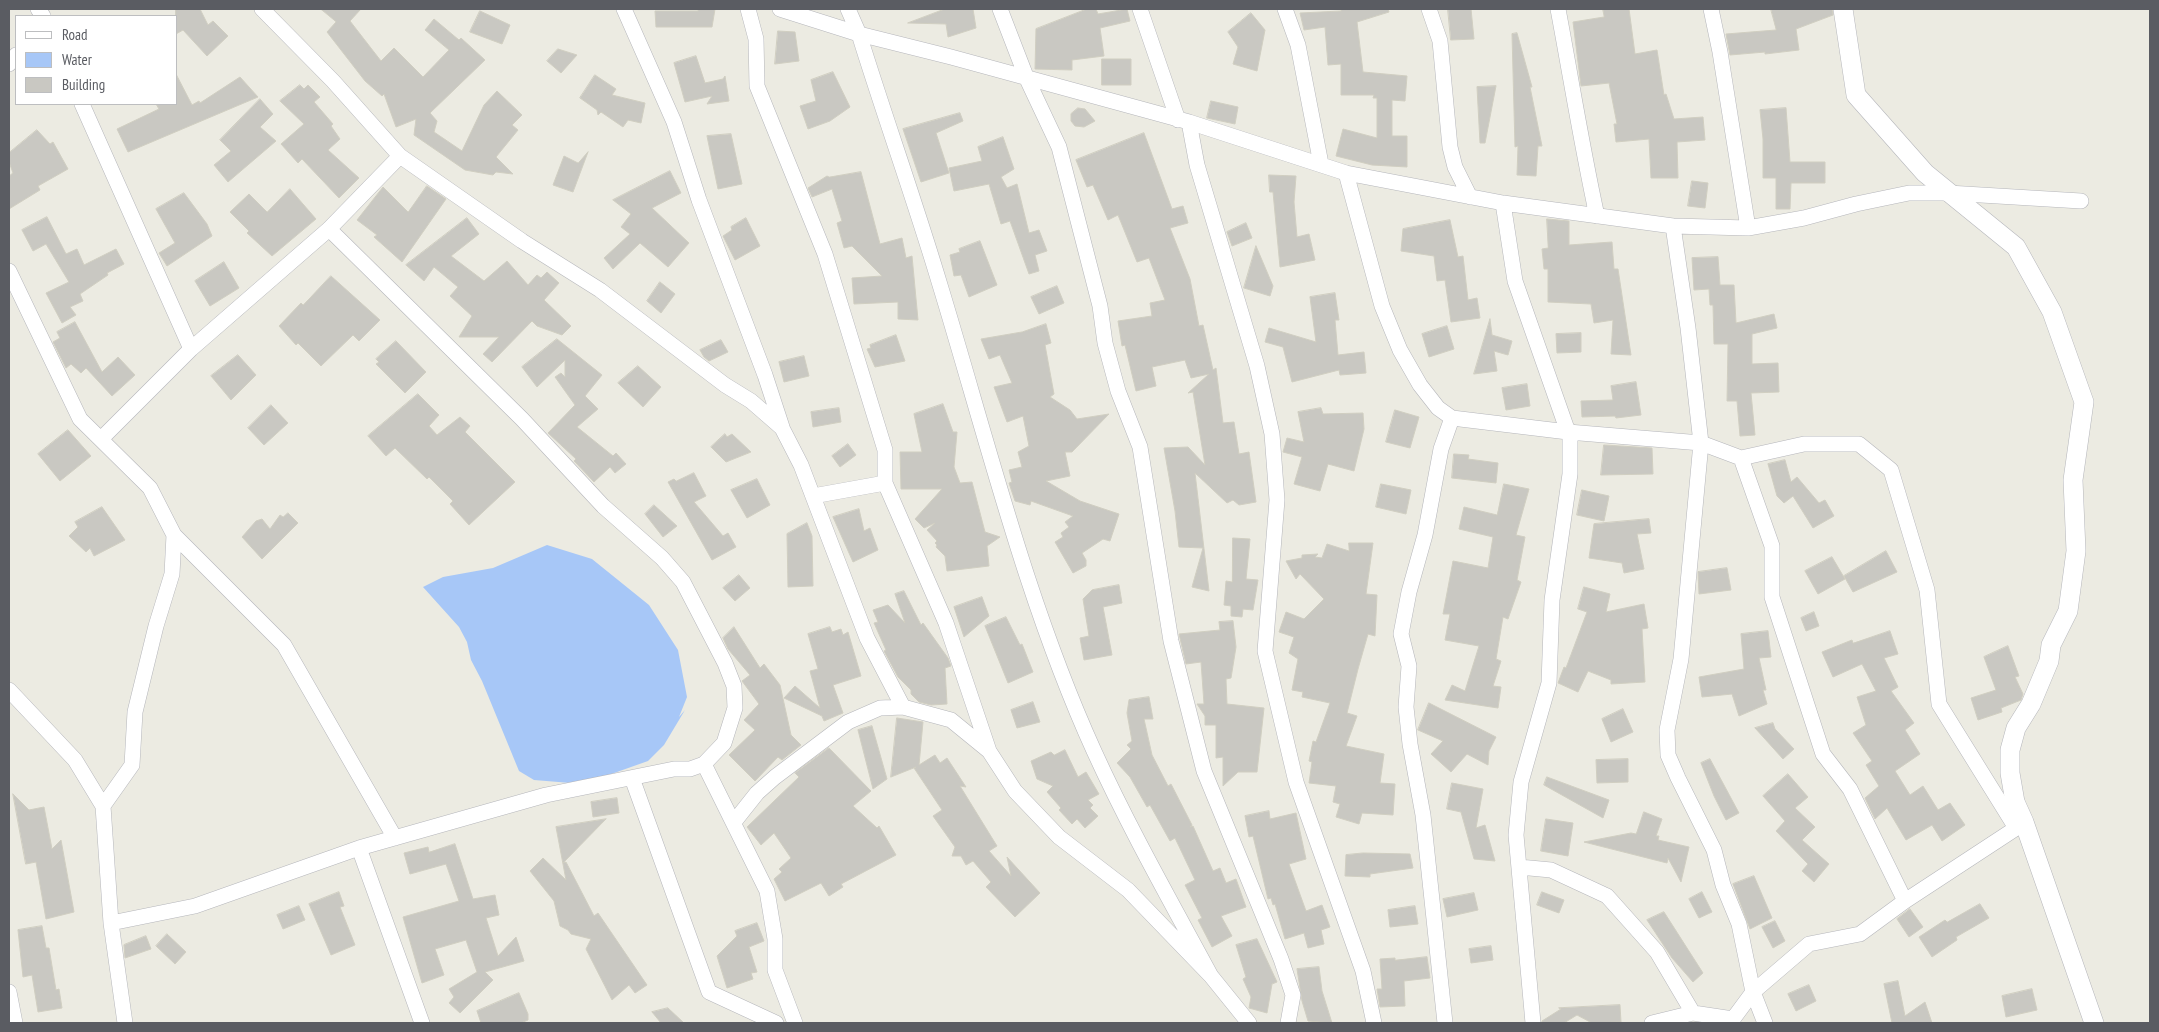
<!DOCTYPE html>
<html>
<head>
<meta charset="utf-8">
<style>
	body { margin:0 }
	#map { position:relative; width:2159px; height:1032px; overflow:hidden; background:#ecebe2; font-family:"PT Sans Narrow",sans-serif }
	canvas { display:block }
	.frame { position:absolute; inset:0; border:10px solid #5a5c62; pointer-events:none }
	.legend { position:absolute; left:15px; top:15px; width:162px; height:90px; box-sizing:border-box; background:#fff; border:1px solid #bdbec0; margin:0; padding:6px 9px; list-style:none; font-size:15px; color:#5a5c62 }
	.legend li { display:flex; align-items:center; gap:10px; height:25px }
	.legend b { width:25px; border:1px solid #bdbec0 }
</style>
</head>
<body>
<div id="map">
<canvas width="2159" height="1032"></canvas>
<div class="frame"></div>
<ul class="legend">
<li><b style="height:6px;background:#fff"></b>Road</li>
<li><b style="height:14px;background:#a7c7f7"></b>Water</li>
<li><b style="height:14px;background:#c9c8c2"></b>Building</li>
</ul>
</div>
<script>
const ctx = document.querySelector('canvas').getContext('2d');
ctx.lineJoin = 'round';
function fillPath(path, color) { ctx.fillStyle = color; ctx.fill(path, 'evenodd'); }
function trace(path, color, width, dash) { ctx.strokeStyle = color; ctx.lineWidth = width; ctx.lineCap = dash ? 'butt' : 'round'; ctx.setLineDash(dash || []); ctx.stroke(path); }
const water = new Path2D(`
	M547,545L592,559L649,605L678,650L687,697L679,717L685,710L664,745L648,761L583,784L534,780L519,771L482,681L471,660L467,642L459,627L423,587L443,577L493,568Z`);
const building = new Path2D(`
	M176,9H200L208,25L213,21L228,36L207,56L183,30L176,34Z
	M321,9H361L350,21L381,61L394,48L423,77L449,50L425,30L434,19L459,40L461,38L485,60L430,113L437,121L434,132L462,151L484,105L497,91L522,115L512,125L518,130L496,157L513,174L496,172L493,175L465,170L414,135L416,119L396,127L384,94L382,96L365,81L327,32L336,22Z
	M698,9H715L712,27H656L655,11H698Z
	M945,9H973L976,28L948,37L946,24L908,23Z
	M1087,9H1096L1098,14L1127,9L1130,21L1100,28L1104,56L1072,60V70L1035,69L1036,29Z
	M1341,9H1388L1389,12L1357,22L1363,72L1407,76L1405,101L1392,100V136H1407V167L1372,165L1336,156L1343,129L1377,138V98H1373L1374,95H1341V64L1328,65L1325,27L1304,30L1300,13L1341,11Z
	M1448,9H1471L1474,39L1451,40Z
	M1603,9H1629L1635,54L1657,50L1664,95L1666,94L1674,119L1703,117L1705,140L1677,142L1678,178H1651L1649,139L1616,142L1614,124H1617L1609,83L1581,86L1573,22L1604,17Z
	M1771,9H1832L1833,15L1796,29L1799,50L1765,54V52L1730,55L1726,34L1776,30Z
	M480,11L510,25L502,44L470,32Z
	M1251,13L1265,30L1257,71L1233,64L1238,47L1228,32Z
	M778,31L795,32L799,61L775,64Z
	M1517,33L1532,87H1530L1542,146H1538L1536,176L1517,175L1518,146L1515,147L1512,34Z
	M558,49L577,55L561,73L547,61Z
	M696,56L705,83L723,79L725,76L729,101L707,104L712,96L685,102L674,63Z
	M1102,59H1131V85H1102Z
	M833,72L850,107L830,121L808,129L800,106L816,101L811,80Z
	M176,74L192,105L199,101L200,103L240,77L258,97L128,152L117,129L159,109L156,104H176Z
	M595,75L616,89L612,95L645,103L641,123L628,120L623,127L601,112L598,115L597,110L580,98Z
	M300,85L304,89L308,85L320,97L314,102L333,124L331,126L340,139L328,150L359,178L339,198L302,159L298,163L281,144L304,124L280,101Z
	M1496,86L1485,143H1480L1477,87Z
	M260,99L273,114L260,127L276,141L228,182L214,165L231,151L220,140Z
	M1211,101L1238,107L1235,124L1207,118Z
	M1078,108L1085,109L1095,121L1084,127L1075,126L1071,121V114Z
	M1786,108L1790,162H1825V183H1791L1790,209H1776V178H1763V139L1760,110Z
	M960,113L963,121L936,133L949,173L921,182L903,129Z
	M37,130L50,144L53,142L68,169L38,186L40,190L9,209V176L13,173L9,162V153Z
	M1144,133L1172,209L1183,206L1188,223L1170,228L1190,279L1199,326L1203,325L1213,370L1216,368L1223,423L1234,422L1239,454L1249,452L1256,502L1239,505L1233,500L1227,503L1195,473L1209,591L1192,587L1203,548L1179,547L1175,511L1164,448L1188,447L1205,465L1193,392L1188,393L1209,374L1191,378L1185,360L1152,367L1156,386L1136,391L1125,345L1122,346L1118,321L1152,316L1150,303L1165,300L1149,258L1137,262L1118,215L1108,220L1093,185L1087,187L1076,160Z
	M731,134L742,184L718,189L707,136Z
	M1003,137L1014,169L1001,177L1007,188L1017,184L1029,233L1039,230L1047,251L1035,255L1039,271L1029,274L1010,221L1001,224L989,184L954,191L949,168L982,161L978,147Z
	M588,152L573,192L553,185L564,156L578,163Z
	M670,171L681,193L652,208L689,243L668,267L640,243L613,269L604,258L630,234L621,227L631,214L613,200Z
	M861,172L880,244L902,238L906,258L912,256L918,320L898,319V302L854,304L852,278L882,276L852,246L844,248L837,223L842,221L832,189L812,197L808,188L827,176L829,177Z
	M1269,175L1296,176L1294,202L1297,237L1309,234L1315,260L1280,267L1273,192H1270Z
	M1692,181L1708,183L1705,208L1688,206Z
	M427,186L446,199L402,262L374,237L377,235L357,220L383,187L408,212Z
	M290,189L316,219L272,256L247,233L249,231L230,212L249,194L267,212Z
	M184,193L207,224L212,236L167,266L159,253L175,243L156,209Z
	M47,217L66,254L77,249L84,265L116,249L124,264L107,273L108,275L80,294L83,301L70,307L76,315L62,323L46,293L69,282L46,244L33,251L22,230Z
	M467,218L479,234L451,256L484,281L507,261L528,285L537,275L541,278L547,272L559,283L544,300L571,326L562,335L537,326L532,321L492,362L483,354L499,337H459L472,316L450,296L458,287L434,267L424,281L406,265Z
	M746,218L760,246L735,260L723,236L732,230L731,227Z
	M1547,219L1569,221V245L1612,242L1614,269H1618L1631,355L1611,354L1613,320L1594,323L1591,304L1548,302V269H1544L1542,249L1548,248Z
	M1450,220L1458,257L1463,256L1468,300L1477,298L1480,318L1451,322L1445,280L1437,281L1434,256L1401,251L1403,229Z
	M1246,223L1252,238L1232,246L1227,232Z
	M980,241L997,285L969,297L961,275L954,276L950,255L960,252L959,249Z
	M1256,246L1273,286L1270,296L1244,288Z
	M1718,257L1720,285H1734L1736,323L1774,314L1777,328L1752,334V364L1778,363L1779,392L1751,393L1755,435L1740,436L1737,401H1727L1728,344H1714L1713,305H1710L1709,289L1694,290L1692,258Z
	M224,262L239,288L210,306L195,281Z
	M331,276L380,320L359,341L353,335L321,366L298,343L296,345L279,326L301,303L303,305Z
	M660,282L675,294L661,313L647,301Z
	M1057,286L1064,303L1039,314L1031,297Z
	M1335,293L1339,320H1335L1338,355L1364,352L1366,373L1340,375L1339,370L1292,382L1283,347L1265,342L1269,328L1316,342L1310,297Z
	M1490,319L1492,335L1512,341L1508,355L1494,351L1497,371L1474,374Z
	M75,322L102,372L118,357L135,375L112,396L86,368L81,373L71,364L66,368L53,342L60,338L57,332Z
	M1046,324L1051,343L1045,345L1054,394L1050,397L1070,410L1077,419L1109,414L1072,452H1065L1070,476L1046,481L1080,501L1119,514L1110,541L1103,539L1082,553L1086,560V566L1073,573L1055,542L1063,537L1061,533L1069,527L1065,522L1073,516L1031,501L1030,505L1015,501L1009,483L1012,482L1009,470L1022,467L1018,452L1029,446L1023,416L1007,422L994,387L1012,383L1000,355L989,359L981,339L1022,332Z
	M1447,326L1454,349L1429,357L1422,334Z
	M1581,333V352L1557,353L1556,334Z
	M896,335L905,361L875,367L867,349L871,348L870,345Z
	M557,339L602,375L585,396L598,409L577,427L613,456L616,453L626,464L615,473L610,467L594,482L574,461L576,459L548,433L575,405L555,377L561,373L565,377V360L537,387L522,367Z
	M721,340L728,352L709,361L704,357L700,350Z
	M396,341L426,372L405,393L376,364L379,362L376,359Z
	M238,355L256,375L231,400L211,376Z
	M804,356L809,376L784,382L779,362Z
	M638,366L661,387L643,407L618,383Z
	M1636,382L1641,415L1616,418L1615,416L1582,417L1581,401L1613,400L1611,386Z
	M1527,384L1530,406L1506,410L1502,388Z
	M418,394L439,415L429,426L437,435L460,417L470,426L465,432L515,482L469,525L450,504L453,501L429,477L427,479L395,448L386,456L368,436Z
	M943,404L953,432H957L954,467L960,483L972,482L985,532L1000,537L987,546L989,566L947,571L945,556L936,547L937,545L935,543L937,541L927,530L935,523L924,528L915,519L942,489H901L900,452H922L914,414Z
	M271,405L288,423L264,445L248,428Z
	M839,408L841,422L813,427L811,412Z
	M1321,408L1323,414L1363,413L1364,429L1354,471L1328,464L1320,491L1294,484L1302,457L1283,452L1287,438L1304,442L1298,412Z
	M1395,410L1419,417L1410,448L1386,442Z
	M68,430L91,456L60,481L38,454Z
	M725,434L727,437L732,434L751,452L726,462L711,447Z
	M848,444L856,455L840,467L832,456Z
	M1604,445L1652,448L1653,474L1601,475Z
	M1454,454L1469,455L1468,459L1498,463L1496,483L1452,478Z
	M1785,460L1791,482L1797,477L1819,503L1825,500L1834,516L1813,528L1793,496L1784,503L1777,496L1768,464Z
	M694,473L706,496L694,502L723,536L728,533L736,547L712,560L668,482L674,479L676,481Z
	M757,479L770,505L747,518L731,490Z
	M1381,484L1411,490L1406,514L1376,507Z
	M1504,484L1529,489L1516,535L1525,537L1517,580L1521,582L1508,619L1503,617L1496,659L1501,661L1493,686L1501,687L1498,708L1445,700L1452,685L1465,691L1479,646L1445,640L1450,614H1443L1453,561L1488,568L1493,537L1459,529L1464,507L1497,515Z
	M1582,490L1609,496L1604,521L1577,515Z
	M654,505L677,526L663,537L645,514Z
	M102,507L125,540L94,556L90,548L86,552L69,536L78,527L75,522Z
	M859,509L864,531L870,528L878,550L853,562L833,517Z
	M288,513L298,523L262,559L242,537L256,521L262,519L270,529L280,515L283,517Z
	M1649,519L1651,533L1637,534L1644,569L1624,573L1622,563L1589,558L1594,524Z
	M807,523L812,536L813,586L788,587L787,534Z
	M1233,538L1250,539L1246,579L1258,580L1253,610L1243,609L1242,617L1231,616V606L1224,605L1226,581L1232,582Z
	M1349,543H1373L1366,594L1377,595L1375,636L1368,634L1358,669L1347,713L1357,716L1346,746L1384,754L1380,783L1395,784L1393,815L1362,813L1359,824L1336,817L1340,804L1333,802L1336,786L1309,783L1312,762L1309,761L1313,741L1316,742L1330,703L1302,697L1303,692L1292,690L1298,659L1289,653L1294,637L1279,632L1286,612L1304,619L1324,599L1300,574L1296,579L1286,561L1302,558V555L1318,554L1315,557L1322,558L1327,544L1349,551Z
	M1886,551L1897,572L1853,592L1844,576Z
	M1832,557L1845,579L1818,594L1805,571Z
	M1727,568L1731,590L1699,594L1698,572Z
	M739,575L750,588L735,601L723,588Z
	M1119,585L1122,603L1103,607L1112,655L1084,660L1080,638L1089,636L1083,599L1092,590Z
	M1584,587L1610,594L1606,612L1644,604L1648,628L1642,629L1645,682L1611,684V680L1588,671L1578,692L1558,683L1564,667L1566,668L1587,612L1578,609Z
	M904,591L921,625L923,623L948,658L951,666L945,668L947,704L931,705L919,702L911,694V690L898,677L884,651L886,650L874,623L878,622L873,610L888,605L905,623L895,594Z
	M982,597L989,616L964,637L954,607Z
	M1814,612L1819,626L1806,631L1801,618Z
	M1006,617L1020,645L1022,644L1033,672L1008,683L985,626Z
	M1233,621L1236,647L1231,678L1226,679L1227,704L1264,708L1257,772H1238L1223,786V757L1216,758V725H1205V716L1197,704H1204L1201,662L1186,664L1179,634L1220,630L1219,622Z
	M734,627L760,668L764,664L780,685L791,735L801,745L782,760L778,757L755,781L729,755L755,730L744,720L759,704L742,681L750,675L728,649L723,638Z
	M830,627L832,632L841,629L843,635L848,632L861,676L833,685L843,713L824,721L822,716L784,698L795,686L820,708L810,671L818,669L808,634Z
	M1768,631L1771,657L1759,658L1766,690H1763L1767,704L1739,716L1732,694L1702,697L1699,677L1744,669L1741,634Z
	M1890,631L1898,654L1884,658L1898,687L1891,691L1914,723L1905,730L1920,754L1895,771L1910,795L1923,786L1938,810L1950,803L1965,825L1942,841L1932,825L1906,840L1887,808L1875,819L1865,798L1879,786L1866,765L1872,761L1853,733L1866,725L1857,697L1876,691L1862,664L1833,677L1822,652L1852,640L1853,643Z
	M2008,646L2019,676L2015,677L2023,694L2021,700L2001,708L2002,712L1978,720L1971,698L1996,690L1984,657Z
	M1149,697L1153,719H1144L1152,755L1168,786L1171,784L1192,825L1190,827L1193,826L1213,871L1220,868L1226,883L1236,879L1246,907L1221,916L1232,936L1212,947L1198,920L1202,918L1185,885L1195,880L1175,838L1170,841L1150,805L1147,807L1130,777L1117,763L1131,749L1127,745L1132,741L1127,713L1129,700Z
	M1033,702L1040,722L1017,728L1011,710Z
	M1429,703L1496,737L1489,751L1488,765L1467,754L1451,772L1431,754L1443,741L1418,730Z
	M1623,709L1633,732L1611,742L1602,719Z
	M897,718L923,722L919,765L935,755L940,763L947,758L966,787L960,786L997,846L989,851L1011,876L1007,857L1040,893L1015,917L986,887L991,882L973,861L966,865L961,856H952L955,847L933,816L942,810L914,768L916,767L891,777Z
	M1773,723L1775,729L1794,749L1783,759L1755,728Z
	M872,726L887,779L873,789L858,730Z
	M829,748L871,791L853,806L877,828L879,826L896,855L841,884L843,887L829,896L821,883L785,901L774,879L782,872L779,869L791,858L774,833L761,845L747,827L799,777L795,773Z
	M1065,750L1078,777L1086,772L1099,794L1088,800L1093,805L1090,808L1098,816L1085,828L1077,819L1072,824L1059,810L1061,808L1047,792L1053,786L1037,779L1031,761L1051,752L1054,755Z
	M1628,759V782L1597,783L1596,760Z
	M1710,759L1739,813L1726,820L1714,796L1701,763Z
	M1788,774L1808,797L1795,808L1815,827L1802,840L1829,864L1814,882L1802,871L1808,864L1776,831L1785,821L1763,796Z
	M1547,777L1609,800L1603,818L1544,785Z
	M1452,783L1483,789L1476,828L1485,825L1495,861L1474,859L1461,812L1447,809Z
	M13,794L29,810L44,807L52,849L61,840L74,912L46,919L36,862L26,864Z
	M617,798L619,813L593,817L591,802Z
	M1269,811L1270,819L1296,813L1306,859L1289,864L1306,911L1322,905L1330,927L1321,930L1324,944L1308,948L1304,933L1285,939L1275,904L1273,905L1271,898L1268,899L1253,836L1249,837L1245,816Z
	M1644,812L1662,819L1656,836H1659L1658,840L1689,847L1681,882L1668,858L1667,863L1584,842L1631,833L1636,834Z
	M606,819L563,863L566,862L594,916L598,913L647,985L635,993L629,985L612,1000L586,949L591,939L571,934L568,930L560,926L554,901L530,871L543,858L566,880L556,827Z
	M1546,819L1573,823L1568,856L1541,851Z
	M455,844L473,899L495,895L499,915L486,918L498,956L516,937L524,961L485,972L493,980L460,1013L449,1003L454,997L449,989L477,972L466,940L435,949L444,975L422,983L403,917L459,901L446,864L410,874L404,853L428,847L429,852Z
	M1363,853L1410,854L1413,868L1370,874V877L1345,876L1346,855Z
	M1754,876L1772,918L1750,929L1733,884Z
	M339,892L344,906L340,907L355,945L331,955L309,904Z
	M1542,892L1564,900L1559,913L1537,905Z
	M1702,892L1712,912L1699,918L1689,899Z
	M1474,893L1478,910L1447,917L1443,899Z
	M1980,904L1989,918L1956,937L1957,940L1932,957L1919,937L1945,920L1947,922Z
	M299,906L305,920L283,929L277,915Z
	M1415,906L1418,924L1390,927L1388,910Z
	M1910,909L1923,927L1909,937L1897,919Z
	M1664,912L1703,973L1693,982L1672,958L1647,920Z
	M1775,921L1785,941L1773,948L1762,927Z
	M757,923L764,941L749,947L757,972L751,973L753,979L727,988L717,956L737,936L735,931Z
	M42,926L46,948H49L56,990L59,989L62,1008L38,1012L32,975L23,977L18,930Z
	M167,934L186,952L175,964L156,946Z
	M146,936L151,949L125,958L124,945Z
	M1257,939L1277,982L1272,984L1267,1013L1249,1008L1251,997L1243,979L1246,977L1236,945Z
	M1491,946L1493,960L1471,963L1469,949Z
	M1427,957L1430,978L1404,981L1405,1006L1380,1007L1377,989H1382L1380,959L1395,958V960Z
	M1319,967L1322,991L1332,1023L1308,1021L1302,1001L1297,969Z
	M1898,981L1905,1016L1925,1002L1932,1023H1892L1884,984Z
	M1809,985L1816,1001L1796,1011L1788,994Z
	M2032,989L2037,1010L2006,1017L2002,996Z
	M519,993L528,1014V1020L521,1023H481L477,1011Z
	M1620,1005L1621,1022L1592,1023L1577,1015L1564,1023H1542V1021L1561,1009L1559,1008Z
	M668,1008L684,1023H661L652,1012Z`);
const minor = new Path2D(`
	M38,9L43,16
	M262,9L333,81L400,156L522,241L600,290L725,385L751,401L782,428L801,465L867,638L903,707
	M624,9L674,122L699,200L765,375L782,427
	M748,9L756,39L757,86L825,254L885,450V483L946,623L989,751
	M780,9L859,34L951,57L1189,122L1346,173L1503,203L1673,226L1748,228L1804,218L1856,204L1909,193H1948L2081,201
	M848,9L859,34C885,118 915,201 940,285C987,439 1027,604 1094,751C1129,828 1171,902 1211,976
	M1000,9L1027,79L1059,147L1100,306L1105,343L1118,391L1140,447L1171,641L1204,771L1281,959L1293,995L1288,1023
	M1140,9L1178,120
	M1285,9L1298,45L1321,164
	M1429,9L1440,41L1450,147L1455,167L1470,197
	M1558,9C1571,78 1582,148 1597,216
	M1711,9L1720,52L1748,228
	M9,64L16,55
	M82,104L191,349
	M1189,122L1197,165L1257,366L1272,434L1277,500L1265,651L1296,782L1363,971L1374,1023
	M1346,173L1382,306L1400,350L1420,385L1438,408L1452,418L1568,432L1701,443L1741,458L1804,444H1859L1891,470L1927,590L1939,704L2016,828
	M1503,203L1515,281L1568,432
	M1673,226L1688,328L1701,443L1681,659L1667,730L1668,755L1678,778L1714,850L1723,885L1739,924L1753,992L1765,1023
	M329,229L522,419L603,506L662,558L683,582L725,663L734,686L735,708L724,743L704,764L767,891L775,939V970L795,1023
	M9,271L80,419L150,488L174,535L172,574L156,626L135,712L132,765L103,806
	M101,439L191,349L329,229L400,156
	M1741,458L1772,546V597L1823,754L1850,789L1905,901
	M813,496L885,483
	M174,535L284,645L395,838
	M9,690L75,760L103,806L111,923L125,1023
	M632,778L709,992L776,1023
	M734,822L757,793L775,777L848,722L880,708L903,707L951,720L989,751L1015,791L1059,837L1128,890L1211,976L1249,1023
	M359,848L422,1023
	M1519,867L1551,870L1607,896L1657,952L1693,1013
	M111,923L195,906L359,848L546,795L674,769H690L704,764
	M9,992L15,1023
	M1445,1023L1423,815L1410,744L1406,707L1409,666L1401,634L1409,592L1425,535L1441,449L1452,418
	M1533,1023L1516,835L1521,782L1549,683L1552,600L1570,474V431
	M1652,1023L1693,1013L1733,1019L1753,992L1809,944L1860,934L1905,901L2024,823`);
const tertiary = new Path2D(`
	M1843,9L1856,95L1925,173L2016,247L2052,312L2084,402L2073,480L2076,551L2068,611L2051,645L2049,661L2031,704L2016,728L2010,750V773L2015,802L2024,822L2094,1023`);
fillPath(water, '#a7c7f7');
fillPath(building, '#c9c8c2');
trace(building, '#d0cec1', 1);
trace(minor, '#b5b6bb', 16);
trace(tertiary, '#b5b6bb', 20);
trace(minor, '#fff', 15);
trace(tertiary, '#fff', 19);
</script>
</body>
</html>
